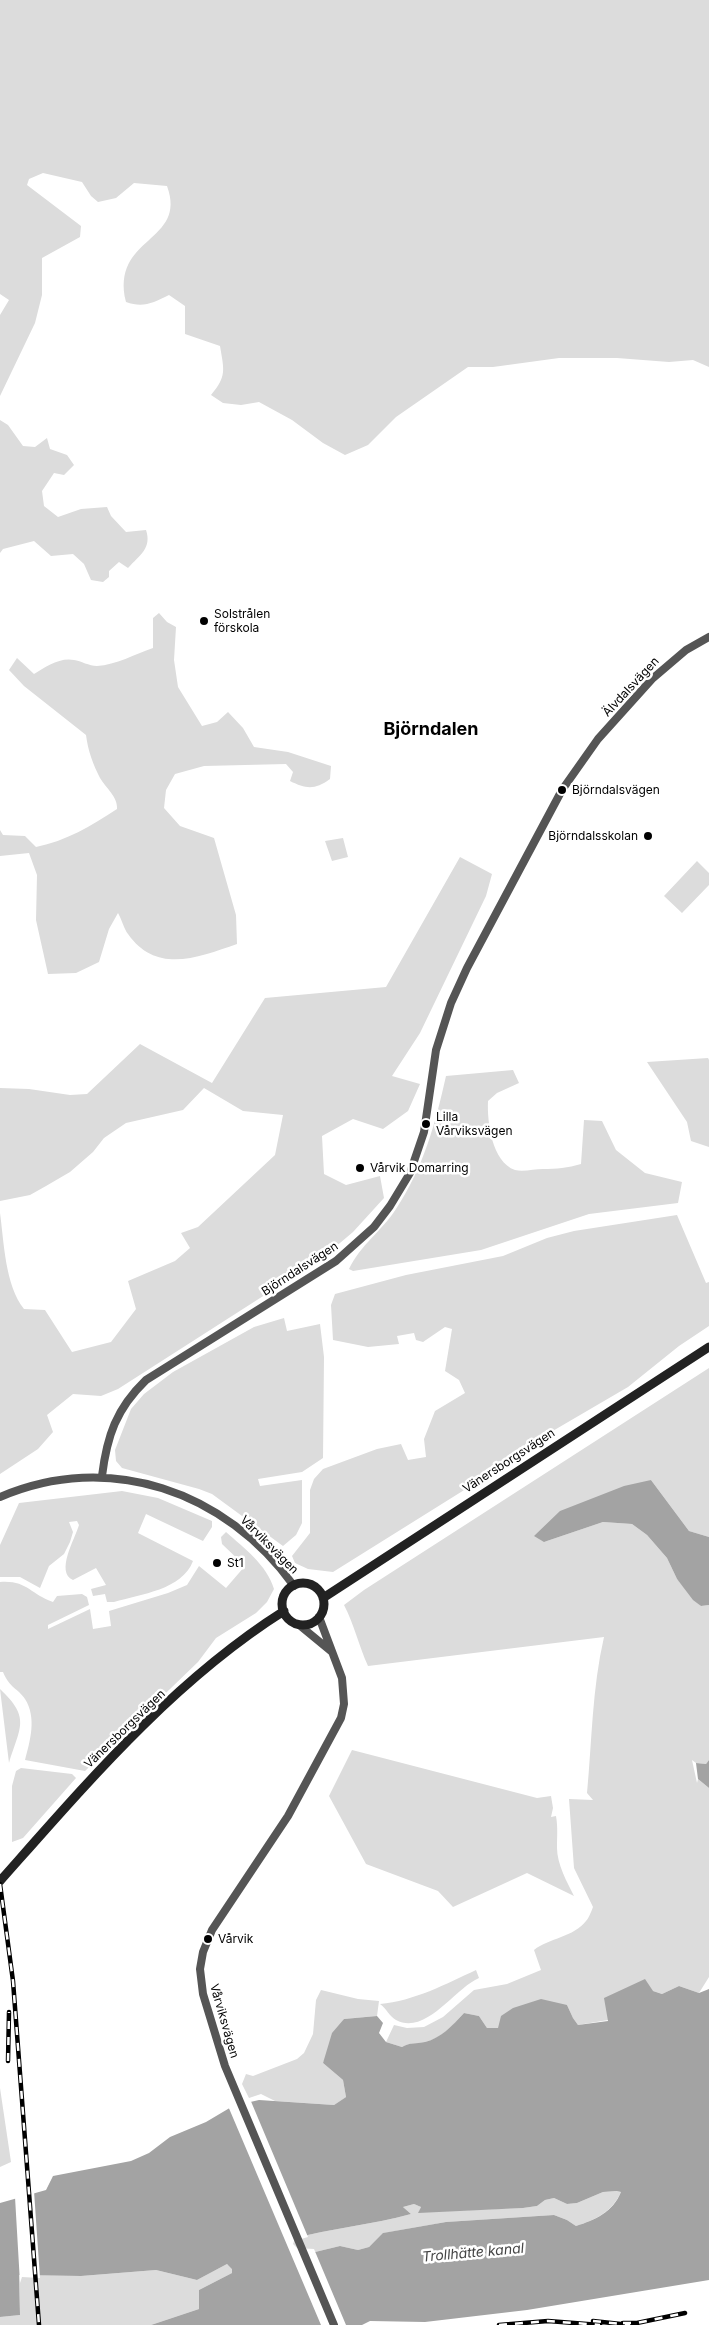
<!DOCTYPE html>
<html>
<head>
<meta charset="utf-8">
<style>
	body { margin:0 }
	canvas { display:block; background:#fff }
</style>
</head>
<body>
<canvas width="709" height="2325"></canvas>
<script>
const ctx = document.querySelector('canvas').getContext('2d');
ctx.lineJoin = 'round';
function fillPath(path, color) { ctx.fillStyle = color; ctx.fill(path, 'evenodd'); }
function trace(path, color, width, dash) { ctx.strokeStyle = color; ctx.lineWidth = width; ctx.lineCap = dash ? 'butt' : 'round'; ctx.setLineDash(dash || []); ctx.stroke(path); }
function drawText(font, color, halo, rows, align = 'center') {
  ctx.font = font + ' Inter,sans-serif'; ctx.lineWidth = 5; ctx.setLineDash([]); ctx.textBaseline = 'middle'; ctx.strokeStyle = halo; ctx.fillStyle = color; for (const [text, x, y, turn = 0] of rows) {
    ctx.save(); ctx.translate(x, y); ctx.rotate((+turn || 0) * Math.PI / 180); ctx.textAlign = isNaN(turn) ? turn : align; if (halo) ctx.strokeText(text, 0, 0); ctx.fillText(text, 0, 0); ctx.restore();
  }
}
const green = new Path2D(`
	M0,0H709V367L693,360L669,362L617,358H559L493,367H468L396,417L368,445L345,455L323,443L292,420L259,402L241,405L223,403L211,395C227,376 224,370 220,346L185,334V306L169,295C153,303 143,308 126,302C110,236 188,243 167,186L134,183L116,198L98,202L91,196L82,182L43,173L29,179L27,185L81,226L80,237L42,258V295L35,323L0,396V315L9,300L0,294Z
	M0,420L8,425L23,446L35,447L47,438L50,449L67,455L74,465L64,475L54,473L42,491L44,506L58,517L81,509L107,507L111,516L126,532L146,530C152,548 140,555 128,568L119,562L109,571V577L103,582L91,580L84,564L73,554L51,556L34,541L3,549L0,553Z
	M159,613L167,622L176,627L174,660L178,687L202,726L217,722L228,712L243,728L254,747L288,752L331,766L330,779C315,790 306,789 290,781L293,772L286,764L204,766L175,774L166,790L164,808L180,826L214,838L236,915L237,944C199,957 157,975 128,934C124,929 122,920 118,913L109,929L99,962L76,973L48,974L36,920L37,875L29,853L0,856V830L3,835L25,836L36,847C66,841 91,826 117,809C118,797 106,788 100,778C93,764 88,751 86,735L24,686L9,670L17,658L34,674C45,667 60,657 74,660C81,661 89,666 97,666C116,665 135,654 153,648V618Z
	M343,838L348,857L332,861L325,841Z
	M460,857L492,874L486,896L420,1033L392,1076L420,1084L408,1111L383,1129L353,1119L322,1136L324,1174L346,1185L380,1176L384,1198L353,1232L321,1259L118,1389L101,1396L73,1394L47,1415L53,1432L38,1449L0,1474V1213C4,1242 5,1285 24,1309L45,1310L72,1352L111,1342L136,1309L128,1281L175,1261L190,1248L181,1233L198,1227L275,1155L283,1115L243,1111L204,1088L183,1110L126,1123L104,1138L93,1152L70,1172L46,1186L30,1195L0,1201V1088L29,1089L70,1095L87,1094L140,1044L212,1083L265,998L386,987Z
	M697,861L709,873V885L682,913L664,896Z
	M708,1058L709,1060V1147L691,1141L687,1122L647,1062Z
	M513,1070L519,1083L497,1093L488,1101C487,1122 492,1162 515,1170C523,1172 535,1169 543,1169C556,1169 568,1168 581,1164L584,1120L602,1121L616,1150L645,1173L682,1182L678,1203L589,1214L481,1250L353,1271L349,1269C361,1244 381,1232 396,1209C424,1166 435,1125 446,1076Z
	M677,1215L706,1283L709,1282V1326L679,1346L628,1387L551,1432L485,1477L333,1572L308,1569L295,1563L292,1556L310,1533V1490L314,1479L323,1469L377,1449L401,1444L408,1460L426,1457L424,1439L435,1411L465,1393L459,1380L445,1371L452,1329L445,1327L423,1342L416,1340L414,1333L397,1336L399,1344L368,1347L333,1340L331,1305L335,1294L406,1275L503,1256L547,1238L574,1231Z
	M284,1318L287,1331L320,1324L324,1357L323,1458L302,1472L258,1479L260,1486L302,1480V1523L296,1535L283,1546L212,1494L199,1489L122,1468L116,1461L115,1450L131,1409L144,1394L173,1372L254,1327Z
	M709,1368V1537L689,1531L651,1480L544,1542L603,1522L632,1524L647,1535L667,1558L677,1579L701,1606L709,1605V1760L706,1764L696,1763L692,1760L697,1783L698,1779L709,1788V1977L699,1993L679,1986L662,1994L653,1991L608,2020L578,2025L573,2018L567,2005L499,2028H487L479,2016L464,2013C452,2026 442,2038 425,2042C416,2044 410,2042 402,2047L386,2042L394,2025L407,2028L424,2027L443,2017L474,1990L507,1984L541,1970L534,1950C549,1938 574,1937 586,1921C589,1918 591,1912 593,1907L574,1868L569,1799L593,1800L587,1793C592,1741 592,1689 604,1637L368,1666C359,1646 354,1624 344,1605L364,1590Z
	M122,1491L158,1498L212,1521V1527L203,1541L146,1514L138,1533L193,1561C182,1590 141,1594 114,1602H107L105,1594L93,1596L91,1589L106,1585L96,1568L73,1580C55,1572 75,1539 79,1525L77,1521L69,1522L73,1532L70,1542L64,1554L49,1566L40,1588L20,1577H0V1545L19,1503Z
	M226,1532C244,1548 267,1565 274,1589L267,1602L256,1613L216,1638L198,1662L85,1771L25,1760C30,1741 37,1718 25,1699C18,1688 10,1689 3,1672H0V1582C27,1580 30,1594 53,1602L57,1596L82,1594L87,1597L89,1605L48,1625V1629L90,1609L93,1629L111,1626L109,1611L168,1593L187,1585L199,1566L226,1588L245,1566L222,1544L221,1537Z
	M0,1689C31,1718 20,1727 9,1763Z
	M352,1750L537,1798L551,1796L553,1808L551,1817L556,1816C558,1828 557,1836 557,1848C557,1864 567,1882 574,1896L527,1873L453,1907L438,1891L366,1864L329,1796Z
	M21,1768L72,1774L76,1778L23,1838L12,1842V1786L16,1771Z
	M476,1970L479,1978C455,1988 426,2036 396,2020C390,2017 386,2008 380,2004C414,2001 446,1984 476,1970Z
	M321,1990L358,1999L379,2001L377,2016L344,2019L323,2063L343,2080L346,2097L334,2105L275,2101L261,2094L249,2098L242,2084L246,2074L253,2076L297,2059L304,2053L313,2034L316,2000Z
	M0,2088L11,2162L0,2167Z
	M618,2191L621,2192C612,2212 595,2220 576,2226L567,2220L554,2215L446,2222L384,2233L369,2247L358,2250L340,2246L311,2253L296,2251L291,2245L292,2239C331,2228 372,2225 411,2214L403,2207L414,2204L421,2207L419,2212L523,2208L537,2206L545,2200L554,2198L567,2204L577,2203L603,2192Z
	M227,2264L233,2269L232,2273L199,2290V2309L151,2325H0V2317L20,2315L19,2275L81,2276L156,2270L197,2280Z`);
const water = new Path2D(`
	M651,1480L689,1531L709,1537V1605L701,1606L693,1600L677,1579L667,1558L647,1535L632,1524L603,1522L544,1542L534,1536L560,1511L624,1486Z
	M709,1760V1788L698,1779L696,1763L706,1764Z
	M645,1979L653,1991L662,1994L679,1986L699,1993L709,1989V2280L527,2310L425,2322L370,2321L362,2325H151L199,2309V2290L232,2273V2269L227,2264L197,2280L156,2270L81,2276L19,2275L20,2315L0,2317V2203L46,2190L53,2176L131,2161L149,2153L170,2137L206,2122L233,2106L259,2100L334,2105L346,2097L343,2080L323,2063L332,2033L344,2019L377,2016L383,2023L379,2033L386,2042L402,2047C410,2042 415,2044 425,2042C441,2038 452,2026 464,2013L479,2016L487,2028H498L501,2016L513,2008L541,1999L567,2005L573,2018L578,2025L608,2021L604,1998ZM617,2191L621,2192C613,2212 595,2220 576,2226L567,2220L554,2215L446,2222L383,2233L369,2247L358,2250L340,2246L311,2253L296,2251L291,2245L292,2239C331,2228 372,2225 411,2214L403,2207L414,2204L421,2207L418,2213L523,2208L537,2206L545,2200L554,2198L567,2204L577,2203L603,2192Z`);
const pier = new Path2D(`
	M250,2099L308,2237L294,2241L293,2244L297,2248L314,2249L346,2325H321L228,2106Z
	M34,2191L40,2278L22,2277L20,2283L15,2197Z`);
const tertiary = new Path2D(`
	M102,1476C107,1436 116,1409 146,1380L336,1261L374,1227L390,1206L410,1173L424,1132L436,1050L451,1003L467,968L562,790L598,739L652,679L686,650L709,637
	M0,1497C109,1450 226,1491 294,1586
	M319,1617L342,1678L344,1704L341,1718L288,1816L212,1930L203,1952L200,1969L203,1994L225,2066L334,2325
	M298,1624L332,1652`);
const secondary = new Path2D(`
	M282 1604a21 21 0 1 1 42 0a21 21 0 1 1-42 0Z
	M323,1598L709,1347
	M0,1881C86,1784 173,1681 284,1611`);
const rail = new Path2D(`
	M0,1884L13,1981L39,2325
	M8,2061L9,2012
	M593,2321L630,2325
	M623,2323H637L685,2313
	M499,2325L548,2321L600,2325`);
const markers = [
	[204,621,5,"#000"],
	[562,790,5,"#000"],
	[648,836,5,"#000"],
	[426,1124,5,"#000"],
	[360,1168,5,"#000"],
	[217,1563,5,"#000"],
	[208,1939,5,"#000"]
];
const poiNames = [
	["Solstrålen",214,614],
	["förskola",214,628],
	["Björndalsvägen",572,790],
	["Björndalsskolan",638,836,"right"],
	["Lilla",436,1117],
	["Vårviksvägen",436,1131],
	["Vårvik Domarring",370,1168],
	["St1",227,1563],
	["Vårvik",218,1939]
];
const streetNames = [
	["Älvdalsvägen",631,687,-47],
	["Björndalsvägen",300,1269,-33],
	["Vänersborgsvägen",509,1461,-33],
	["Vårviksvägen",269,1545,45],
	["Vänersborgsvägen",125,1729,-44],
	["Vårviksvägen",224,2021,74]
];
const waterNames = [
	["Trollhätte kanal",473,2253,-5]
];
const districtNames = [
	["Björndalen",431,730]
];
fillPath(green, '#dcdcdc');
fillPath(water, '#a3a3a3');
fillPath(pier, '#fff');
trace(tertiary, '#555', 8);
trace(secondary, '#222', 9);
trace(rail, '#000', 4.5);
trace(rail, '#fff', 2.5, [8]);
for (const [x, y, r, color] of markers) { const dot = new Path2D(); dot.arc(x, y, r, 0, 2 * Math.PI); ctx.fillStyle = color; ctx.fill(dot); trace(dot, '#fff', 2); }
drawText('12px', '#000', '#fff', poiNames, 'left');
drawText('12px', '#000', '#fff', streetNames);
drawText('italic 14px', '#444', '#fff', waterNames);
drawText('bold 18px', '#000', '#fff', districtNames);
</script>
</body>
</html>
